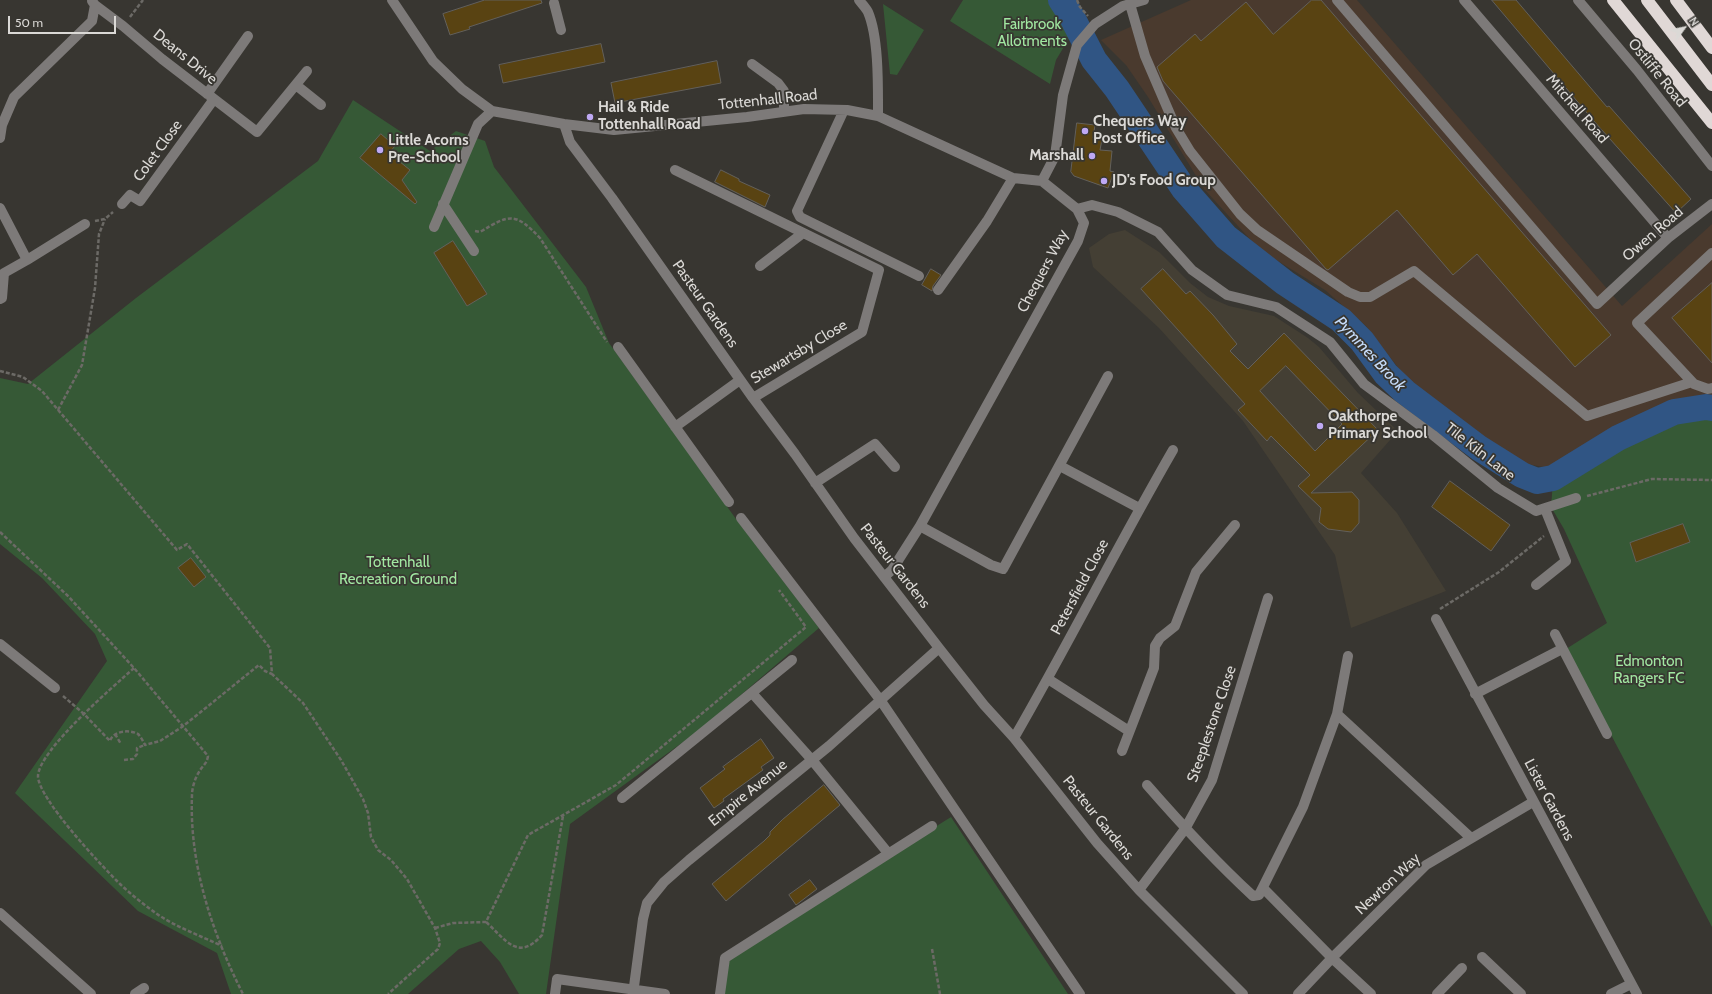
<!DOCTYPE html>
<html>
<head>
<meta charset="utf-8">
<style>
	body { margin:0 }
	#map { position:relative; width:1712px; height:994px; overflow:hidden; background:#383631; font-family:Cabin,sans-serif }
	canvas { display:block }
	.north { position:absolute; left:1664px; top:8px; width:40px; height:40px; -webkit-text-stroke:3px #383631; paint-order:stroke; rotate:57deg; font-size:11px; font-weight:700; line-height:16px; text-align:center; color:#dbd9d6 }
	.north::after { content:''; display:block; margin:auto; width:14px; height:18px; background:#dbd9d6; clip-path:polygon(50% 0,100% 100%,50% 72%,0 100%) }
	.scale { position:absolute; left:8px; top:16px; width:108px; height:18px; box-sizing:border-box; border:2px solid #dbd9d6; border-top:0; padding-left:5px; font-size:12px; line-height:14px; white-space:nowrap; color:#dbd9d6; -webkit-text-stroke:3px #383631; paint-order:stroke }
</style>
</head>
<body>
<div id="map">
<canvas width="1712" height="994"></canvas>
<div class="north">N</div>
<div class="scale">50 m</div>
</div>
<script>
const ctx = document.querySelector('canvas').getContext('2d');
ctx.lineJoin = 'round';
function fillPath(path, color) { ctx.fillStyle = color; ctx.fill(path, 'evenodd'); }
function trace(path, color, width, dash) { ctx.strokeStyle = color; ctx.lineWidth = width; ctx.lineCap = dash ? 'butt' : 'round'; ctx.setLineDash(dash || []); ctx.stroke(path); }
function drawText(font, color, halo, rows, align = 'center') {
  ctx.font = font + ' Cabin,sans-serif'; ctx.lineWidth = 3.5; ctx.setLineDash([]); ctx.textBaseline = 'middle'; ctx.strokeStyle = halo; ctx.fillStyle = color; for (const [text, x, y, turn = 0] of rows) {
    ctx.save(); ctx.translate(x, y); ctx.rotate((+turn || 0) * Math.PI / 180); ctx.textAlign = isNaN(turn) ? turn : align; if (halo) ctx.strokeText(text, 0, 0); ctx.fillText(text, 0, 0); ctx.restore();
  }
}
const built = new Path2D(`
	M1125,230L1159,252L1190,283L1208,297L1229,306L1274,316L1308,338L1319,347L1358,393L1398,431L1361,473L1397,513L1446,591L1351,628L1335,555L1243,421L1159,328L1093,267L1089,248L1109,234Z`);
const industrial = new Path2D(`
	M1191,0H1357L1622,306L1712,224V397H1692L1619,426L1554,469L1522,463L1438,413L1413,387L1366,326L1325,290L1260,250L1204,189L1148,97L1126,65L1101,40Z`);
const green = new Path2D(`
	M963,0H1055L1071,35L1056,60L1050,84L950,21Z
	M883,4L924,30L897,75L890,74Z
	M353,100L430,151L456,131L485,141L494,167L586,287L609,343L736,519L819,628L701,729L570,824L546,994H519L500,962L481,941L459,949L408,994H231L217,953L138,911L15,793L107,661L95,634L42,578L0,544V378L28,384L136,298L318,161Z
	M1692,397H1712V927L1566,649L1607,623L1564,529L1551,507L1554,469L1619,426Z
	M951,817L1068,994H723L729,956Z`);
const river = new Path2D(`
	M1061,0L1072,17L1094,60L1117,89L1184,189L1226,237L1285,283L1341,320L1362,341L1386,374L1405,392L1479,448L1522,475L1537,481L1553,478L1618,438L1674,412L1706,407L1712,408`);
const building = new Path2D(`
	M485,0H541L542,3L469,27L470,29L450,35L443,14Z
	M1312,0H1321L1611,335L1575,367L1477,254L1453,275L1397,210L1328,270L1326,269L1163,81L1157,67L1195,34L1201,41L1246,2L1273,34Z
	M1492,0H1516L1607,107L1609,106L1691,199L1676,213L1593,120Z
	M601,44L605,62L503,83L499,65Z
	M717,61L721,83L615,103L611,83Z
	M1077,123L1095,125L1093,138L1102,139L1100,150L1112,151L1110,171L1114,172L1108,188L1074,176L1071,172Z
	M381,134L395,146L389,153L410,170L402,180L417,202L415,204L360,158Z
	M721,170L739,179V181L770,195L765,207L715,182Z
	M453,241L487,294L467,306L434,253Z
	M931,269L941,275L933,286L932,291L922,285Z
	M1163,269L1186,294L1190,291L1213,315L1237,344L1230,351L1248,369L1284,333L1378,430L1311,493L1352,492L1359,500V523L1351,532L1328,529L1319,522L1321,508L1298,486L1310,475L1271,436L1267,441L1238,410L1245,404L1141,289ZM1286,366L1342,424L1315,451L1260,391Z
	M1712,283V363L1672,318Z
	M1450,481L1510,525L1491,551L1432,507Z
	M1683,524L1690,542L1636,562L1630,543Z
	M191,558L206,577L194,587L178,568Z
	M761,739L774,758L761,767L763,770L723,799L724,801L714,808L700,788L725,769L723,767Z
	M824,785L840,805L726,901L712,884L764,841L770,835V832L782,820Z
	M810,880L817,889L796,905L789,895Z`);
const path = new Path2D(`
	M1077,0L1080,7L1088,16
	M130,17L143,0
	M95,221L105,219L113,212
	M475,231L480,232C510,214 515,212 540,238L607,342
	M0,371L23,377L42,391L177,550L187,544L270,648L272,674L303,703L341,760L363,799L368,813L371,837L378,850L391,860L407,879L435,928L440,943L438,949L388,994
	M58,410L82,365L95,288L99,234L105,219
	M1587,496L1652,479L1712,480
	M0,532L68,596L134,668L208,756C207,764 202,766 199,772C195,778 192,788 192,795C189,864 212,933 243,994
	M1440,609L1499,572L1544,536
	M134,668C113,687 39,750 38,776C38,798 100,864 117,881C129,893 143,904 157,914C176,927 201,936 222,946
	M63,696L84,714L110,741C113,731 129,729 138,734C141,737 143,741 145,745L160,741L182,727L259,665L265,671L272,674
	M115,734L121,744
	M124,760L133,759L137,754V748L145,745
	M486,922C506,940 518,962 542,935L563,816
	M435,928L453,923L486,922L528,835L616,785L806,627L779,590
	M932,949L940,994`);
const minor = new Path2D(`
	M392,0L433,61L462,89L492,111L564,124L614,130L747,117L804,109L847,110L878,116L1013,178L1042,181
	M859,0C862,4 866,8 868,12C879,38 878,87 878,116
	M1337,0L1597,304L1668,238L1712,204
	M1464,0L1668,238
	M1578,0L1637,70L1712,166
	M554,3L561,30
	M1130,4L1145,56L1176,128L1190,151L1240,214L1257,230L1348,292L1360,297H1370L1414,271L1587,416L1692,382
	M95,5L123,26L162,59L257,132L307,71
	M752,64L778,83L784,91V112
	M296,85L321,105
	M207,94L248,36
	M844,110L797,211L800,217L919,276
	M564,124L570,142L612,198L753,398L795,454L854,538L939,648L984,705L1014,738L1097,843L1139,890L1243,994
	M0,138L2,125L14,97L92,21L95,5L92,1
	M675,170L879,270L862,332L753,398
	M1042,181L1055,156L1063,95L1077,45L1095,24L1123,6L1144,0
	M122,204L130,195L140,201L214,99
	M443,204L474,251
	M0,208L27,260L4,273L2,298L0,299
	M1077,209L1092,205L1118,212L1158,232L1192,270L1227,295L1276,307L1330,342L1364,384L1433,435L1498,488L1536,511L1576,498
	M434,227L478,124L492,111
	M1712,253L1637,323L1694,384L1708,389L1712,388
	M27,260L85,224
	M760,266L803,233
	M938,290L987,221L1013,178
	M618,347L729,502
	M675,427L740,380
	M1060,466L1139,508
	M815,483L875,444L895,467
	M741,518L881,701L1080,994
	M920,526L991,565L1003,569L1108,376
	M884,577L892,570L920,526L1078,241L1084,223L1077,209L1042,181
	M1536,585L1566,561L1545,509
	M1436,619L1637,994
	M1555,634L1607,734
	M0,644L55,688
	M1048,679L1129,731
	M752,693L812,760L888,853
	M1475,694L1562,649
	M1337,714L1471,838
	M1014,738C1069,643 1118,545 1173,450
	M1122,751L1154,668L1155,646L1160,638L1175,626L1196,572L1235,525
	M1147,785C1181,824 1215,861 1253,896L1259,895L1303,807L1337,714L1348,656
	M622,798L792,660
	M1263,888L1332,958L1371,994
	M1139,890L1185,829L1212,780L1268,598
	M0,913L91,994
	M1482,957L1521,994
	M135,994L144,988
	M555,994L557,979L665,994
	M633,994L643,919L647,903L664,882L689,860L829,746L939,648
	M720,994L725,958L932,826
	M1298,994L1332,958L1426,865L1533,802
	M1437,994L1462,968
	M1611,994L1631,984`);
const highway = new Path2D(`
	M1613,0L1712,123
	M1647,0L1712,85
	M1676,0L1712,48`);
const markers = [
	[590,117,4,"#bfa9f4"],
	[1085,131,4,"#bfa9f4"],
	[380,150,4,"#bfa9f4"],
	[1092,156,4,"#bfa9f4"],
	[1104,181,4,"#bfa9f4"],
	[1320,426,4,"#bfa9f4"]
];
const parkNames = [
	["Fairbrook",1032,25],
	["Allotments",1032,42],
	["Tottenhall",398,563],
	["Recreation Ground",398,580],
	["Edmonton",1649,662],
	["Rangers FC",1649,679]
];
const streetNames = [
	["Deans Drive",185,57,39],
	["Ostliffe Road",1657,73,51],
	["Tottenhall Road",768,100,-6],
	["Mitchell Road",1577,109,49],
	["Colet Close",158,151,-54],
	["Owen Road",1653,234,-41],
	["Chequers Way",1043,271,-62],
	["Pasteur Gardens",705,304,55],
	["Stewartsby Close",799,352,-31],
	["Tile Kiln Lane",1480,452,38],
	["Pasteur Gardens",895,566,52],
	["Petersfield Close",1080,587,-62],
	["Steeplestone Close",1212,724,-71],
	["Empire Avenue",748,793,-39],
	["Lister Gardens",1549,800,62],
	["Pasteur Gardens",1098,818,51],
	["Newton Way",1388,884,-43]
];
const poiNames = [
	["Hail & Ride",598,108],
	["Tottenhall Road",598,125],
	["Chequers Way",1093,122],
	["Post Office",1093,139],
	["Little Acorns",388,141],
	["Pre-School",388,158],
	["Marshall",1084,156,"right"],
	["JD's Food Group",1112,181],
	["Oakthorpe",1328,417],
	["Primary School",1328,434]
];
const waterNames = [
	["Pymmes Brook",1370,354,47]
];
fillPath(built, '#443f34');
fillPath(industrial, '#4a3a2e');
fillPath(green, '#365936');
trace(river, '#305584', 26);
fillPath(building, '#594312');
trace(building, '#63605b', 1);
trace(path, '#6c6a66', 2.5, [4, 2]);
trace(minor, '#7d7a79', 10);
trace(highway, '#e0d8d6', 12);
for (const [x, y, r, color] of markers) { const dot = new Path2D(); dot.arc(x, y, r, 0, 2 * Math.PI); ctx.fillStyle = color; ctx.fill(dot); trace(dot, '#383631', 1.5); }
drawText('15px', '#a1e7a1', '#383631', parkNames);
drawText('15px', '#dbd9d6', '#383631', streetNames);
drawText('bold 15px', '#dbd9d6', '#383631', poiNames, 'left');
drawText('italic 16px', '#c5dbf9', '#383631', waterNames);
</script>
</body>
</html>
